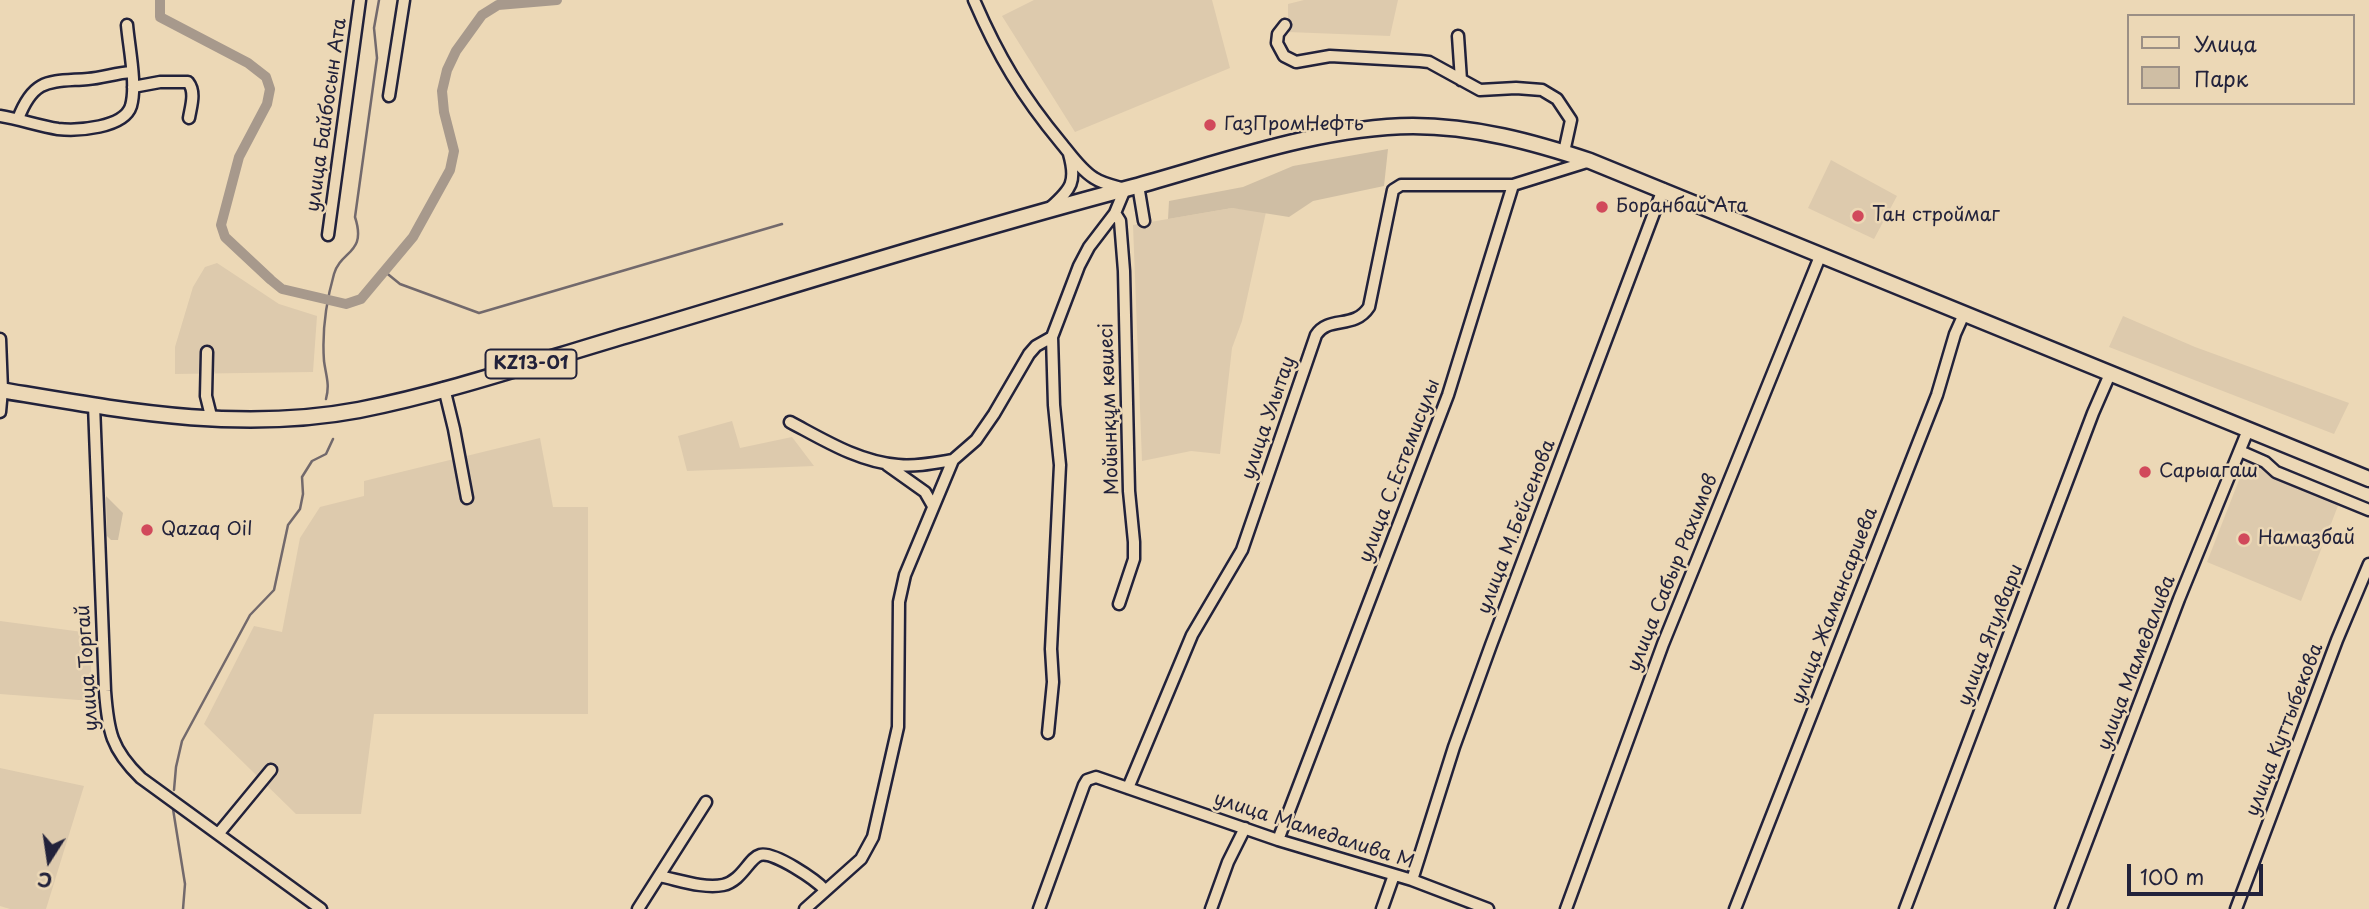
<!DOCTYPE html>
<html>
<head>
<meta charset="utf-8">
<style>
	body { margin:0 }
	#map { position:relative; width:2369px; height:909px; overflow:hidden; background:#ecd8b6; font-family:"Playpen Sans",sans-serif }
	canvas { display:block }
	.legend { position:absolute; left:2127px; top:14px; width:228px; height:91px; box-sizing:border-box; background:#ecd8b6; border:2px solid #9b8f85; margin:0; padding:9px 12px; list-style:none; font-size:21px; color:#22223b }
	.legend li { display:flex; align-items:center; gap:14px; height:35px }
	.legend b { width:35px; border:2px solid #9b8f85 }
	.north { position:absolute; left:14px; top:825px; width:70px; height:70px; -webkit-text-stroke:5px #ecd8b6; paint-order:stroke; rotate:192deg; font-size:19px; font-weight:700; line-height:28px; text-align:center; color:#22223b }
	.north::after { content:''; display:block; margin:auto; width:24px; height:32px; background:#22223b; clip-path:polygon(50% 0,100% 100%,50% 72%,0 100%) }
	.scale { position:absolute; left:2127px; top:864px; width:136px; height:32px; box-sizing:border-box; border:4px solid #22223b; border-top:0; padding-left:9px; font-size:21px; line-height:24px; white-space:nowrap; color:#22223b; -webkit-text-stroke:5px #ecd8b6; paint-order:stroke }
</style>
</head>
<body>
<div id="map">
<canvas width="2369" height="909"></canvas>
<ul class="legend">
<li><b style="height:9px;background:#ecd8b6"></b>Улица</li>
<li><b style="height:19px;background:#cfbea4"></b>Парк</li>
</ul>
<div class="north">С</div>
<div class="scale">100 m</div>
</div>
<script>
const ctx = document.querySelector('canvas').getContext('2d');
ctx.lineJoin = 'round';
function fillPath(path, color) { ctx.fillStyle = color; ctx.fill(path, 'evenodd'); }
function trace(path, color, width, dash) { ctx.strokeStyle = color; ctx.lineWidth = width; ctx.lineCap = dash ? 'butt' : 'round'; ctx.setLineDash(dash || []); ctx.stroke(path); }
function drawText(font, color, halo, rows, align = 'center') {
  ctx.font = font + ' "Playpen Sans",sans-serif'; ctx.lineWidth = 5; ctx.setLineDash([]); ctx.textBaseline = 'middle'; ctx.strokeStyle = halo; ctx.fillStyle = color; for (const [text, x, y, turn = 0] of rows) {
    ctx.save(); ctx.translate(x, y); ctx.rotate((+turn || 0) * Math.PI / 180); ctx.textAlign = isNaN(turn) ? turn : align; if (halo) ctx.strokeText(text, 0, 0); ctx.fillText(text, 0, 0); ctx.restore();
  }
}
const built = new Path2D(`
	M1034,0H1212L1230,68L1075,132L1002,16Z
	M1304,0H1398L1390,36L1288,32V4Z
	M1831,160L1897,196L1874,239L1808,208Z
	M1232,208L1266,212L1242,321L1232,348L1220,454L1191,451L1142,461L1133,225Z
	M217,263L279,304L317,316L313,372L175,374V347L193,287L205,267Z
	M2123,316L2195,347L2349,403L2334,434L2109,347Z
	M732,421L740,448L792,437L814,466L687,471L678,436Z
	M540,438L553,507H588V714H374L361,814H296L204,724L254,626L282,632L300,538L320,507L364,496V481Z
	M2246,462L2341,498L2301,601L2207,562Z
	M0,621L90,633L92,701L0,694Z
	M0,768L84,786L46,909H10L0,906Z`);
const green = new Path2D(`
	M1388,149L1384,186L1313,201L1289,217L1232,208L1168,219L1169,201L1243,187L1293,166Z
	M106,496L123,513L118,540H111L107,536Z`);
const stream = new Path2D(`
	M384,271L400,284L479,313L782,224
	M326,399C330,384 326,376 324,361C322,333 326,302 334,274C341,250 367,254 355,217L377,58L374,28L379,0
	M174,790L176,767L182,741L250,615L274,590L288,525L300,509L303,494L302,477L312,461L326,454L333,439
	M173,809L185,884L183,909`);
const canal = new Path2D(`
	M160,0V17L248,63L266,77L270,89L267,104L239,157L221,225L225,237L271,280L282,289L346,304L361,299L413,237L450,170L454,151L444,112L442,91L447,70L456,51L482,15L498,5L557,0`);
const minor = new Path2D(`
	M974,0C998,56 1022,96 1061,143C1071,155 1081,170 1094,178C1103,184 1114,186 1125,189L1115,213L1089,247L1079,266L1052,337L1054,405L1060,465L1051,649L1053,682L1048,733
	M1285,25L1278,34L1277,43L1284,56L1296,62L1330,56L1420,61L1429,62L1480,90L1516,88L1542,90L1557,99L1571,120L1564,152
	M1458,36L1461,80
	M133,87L160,82H188C196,92 191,106 189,118
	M389,96L404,0
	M0,116C19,119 39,126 58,129C78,131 124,128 131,106C137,85 129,48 127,25
	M18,119C34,77 50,82 88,79C102,78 116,73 131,72
	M1138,185L1144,221
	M1051,207C1071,189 1077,182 1069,154
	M1115,213L1120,221L1124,271L1129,491L1134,542V559L1119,604
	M328,235L360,0
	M0,339L2,390L0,412
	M207,352L206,396L212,420
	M444,388L454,429L467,498
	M94,405L105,691C108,731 111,749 141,778L321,909
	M790,422C824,440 859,462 898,465C916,467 935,463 953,460
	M2240,451L2265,462L2276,472L2369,510
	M887,465L925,492L933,506
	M1128,788L1192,635L1242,550L1316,335C1329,315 1354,330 1369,307L1393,190L1401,185H1513L1590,161
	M219,833L271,770
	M1278,840L1448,395L1513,185
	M659,876C679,880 704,889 723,885C742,881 749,858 760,855C774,851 816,880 825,890
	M1412,880L1454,747L1491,645L1663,189
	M638,909L706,802
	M805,909L861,859L873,837L898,727L899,602L905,575L953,460L976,440L994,414L1029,354L1036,346L1052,337
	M1039,909L1084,785L1087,780L1096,777L1278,840L1412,880L1488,909
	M1211,909L1228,862L1245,828
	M1382,909L1394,875
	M1566,909L1663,644L1821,254
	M1735,909L1937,395L1955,334L1964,314
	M1905,909L2093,413L2110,374
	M2061,909L2179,599L2248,430
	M2236,909L2337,640L2369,564`);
const highway = new Path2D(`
	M0,390C120,410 237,433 359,410C450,392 539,361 628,335C796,285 963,232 1133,187C1224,162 1318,127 1413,126C1474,126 1533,142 1590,161L2369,479`);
const markers = [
	[1210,125,7,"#d1495b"],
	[1602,207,7,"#d1495b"],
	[1858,216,7,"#d1495b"],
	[2145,472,7,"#d1495b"],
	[147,530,7,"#d1495b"],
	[2244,539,7,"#d1495b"]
];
const shields = [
	[531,364,91]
];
const shieldNames = [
	["KZ13-01",531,364]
];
const streetNames = [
	["улица Байбосын Ата",327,115,-82],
	["Мойынқұм көшесі",1110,409,-92],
	["улица Улытау",1269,418,-71],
	["улица С.Естемисулы",1400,471,-69],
	["улица М.Бейсенова",1517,527,-69],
	["улица Сабыр Рахимов",1673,573,-68],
	["улица Жамансариева",1835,606,-69],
	["улица Ягулвари",1991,635,-69],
	["улица Мамедалива",2137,663,-69],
	["улица Торгай",88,668,-94],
	["улица Куттыбекова",2285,730,-69],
	["улица Мамедалива М",1314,831,18]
];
const poiNames = [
	["ГазПромНефть",1224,125],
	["Боранбай Ата",1616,207],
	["Тан строймаг",1872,216],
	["Сарыагаш",2159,472],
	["Qazaq Oil",161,530],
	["Намазбай",2258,539]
];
fillPath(built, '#ddcaad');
fillPath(green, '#cfbea4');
trace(stream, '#72696c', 2.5);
trace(canal, '#a7998c', 10);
trace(minor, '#22223b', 15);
trace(highway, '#22223b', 19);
trace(minor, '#ecd8b6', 10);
trace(highway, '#ecd8b6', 14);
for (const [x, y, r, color] of markers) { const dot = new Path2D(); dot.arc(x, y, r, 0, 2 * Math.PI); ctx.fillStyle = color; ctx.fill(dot); trace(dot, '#ecd8b6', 2.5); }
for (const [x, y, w] of shields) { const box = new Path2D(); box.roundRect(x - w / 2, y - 14.5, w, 29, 5); ctx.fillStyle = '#ecd8b6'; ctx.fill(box); trace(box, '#22223b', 2); }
drawText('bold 18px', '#22223b', null, shieldNames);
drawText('19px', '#22223b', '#ecd8b6', streetNames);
drawText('19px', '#22223b', '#ecd8b6', poiNames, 'left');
</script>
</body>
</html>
